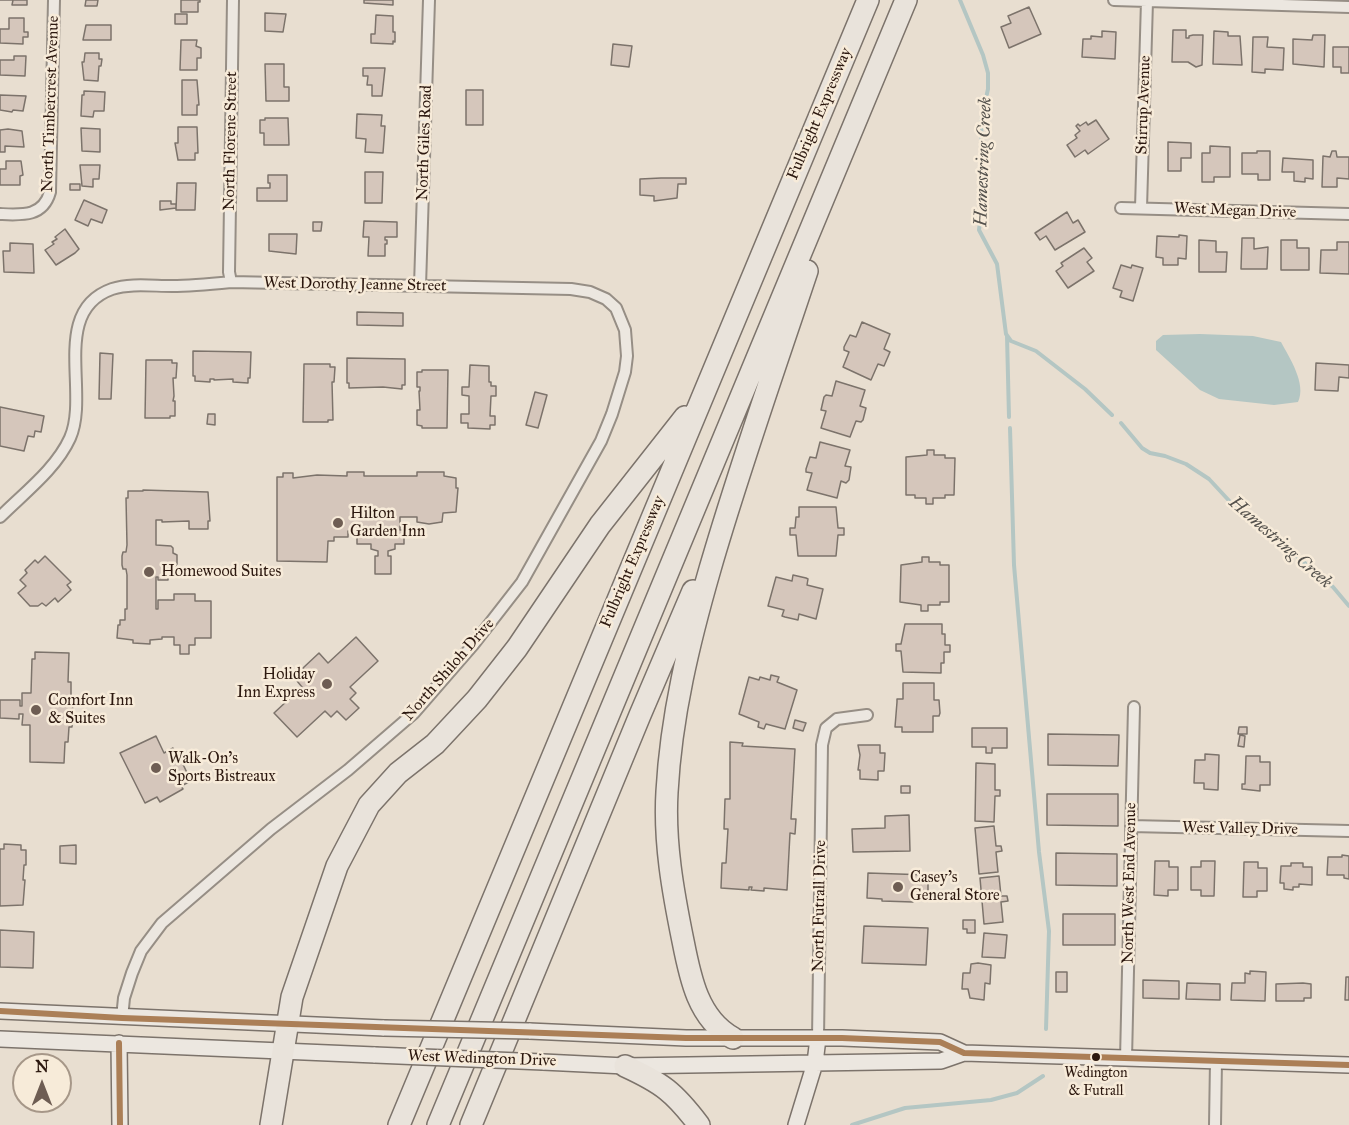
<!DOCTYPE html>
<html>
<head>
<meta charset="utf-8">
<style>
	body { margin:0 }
	#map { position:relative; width:1349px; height:1125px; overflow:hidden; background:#e8ded0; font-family:"IM FELL Great Primer",serif }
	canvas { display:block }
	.north { position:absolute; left:12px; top:1053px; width:60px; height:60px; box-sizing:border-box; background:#f7ebd9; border:2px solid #a69788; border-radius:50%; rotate:0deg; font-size:16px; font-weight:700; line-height:24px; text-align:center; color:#2c180f }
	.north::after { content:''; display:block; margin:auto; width:21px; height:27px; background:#6e5d53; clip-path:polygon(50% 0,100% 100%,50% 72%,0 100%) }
</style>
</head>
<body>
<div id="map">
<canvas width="1349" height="1125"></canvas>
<div class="north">N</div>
</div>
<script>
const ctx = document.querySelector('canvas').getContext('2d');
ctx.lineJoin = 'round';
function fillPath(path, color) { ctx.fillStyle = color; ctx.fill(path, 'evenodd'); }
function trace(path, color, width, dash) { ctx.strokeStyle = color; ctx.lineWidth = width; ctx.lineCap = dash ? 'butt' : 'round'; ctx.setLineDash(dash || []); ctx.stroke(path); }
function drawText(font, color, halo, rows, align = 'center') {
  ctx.font = font + ' "IM FELL Great Primer",serif'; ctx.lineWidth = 5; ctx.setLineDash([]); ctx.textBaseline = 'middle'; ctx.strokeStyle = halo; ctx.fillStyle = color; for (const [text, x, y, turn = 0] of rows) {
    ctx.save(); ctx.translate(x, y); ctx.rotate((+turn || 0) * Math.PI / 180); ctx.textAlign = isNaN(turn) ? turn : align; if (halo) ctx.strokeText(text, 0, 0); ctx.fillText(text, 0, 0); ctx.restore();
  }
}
const water = new Path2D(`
	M1200,334L1253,336L1281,342C1289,357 1307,384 1298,402L1274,405L1219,399L1200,390L1156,350V341L1163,335Z`);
const stream = new Path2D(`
	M960,0L983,55L988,73V89L981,121L983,196L979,230L997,264L1006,334L1011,341L1036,351L1085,389L1112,415
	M1007,336L1009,417
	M1121,423L1142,448L1150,453L1165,456L1186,464L1209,479L1234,506L1259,524L1333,587L1349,606
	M1010,428L1014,565L1039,852L1049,931L1046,1029
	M852,1125L905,1108L991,1100L1017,1093L1043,1076`);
const building = new Path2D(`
	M0,0H27V5H12L13,0Z
	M86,0H98L97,6H85Z
	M181,0H200V2H198V12H181Z
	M364,0H393V5L364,3Z
	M1029,7L1041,34L1009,48L1001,27L1011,23L1008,16Z
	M265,13L286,14L283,32L265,31Z
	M175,14H187V24H175Z
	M376,15L393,16V32H395V42L393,41V44L371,43V34H375Z
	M9,18H24V32H28V37H23V44L0,43V29H9Z
	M86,25H111V40H83Z
	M1173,30H1186V38H1189V36L1193,35H1203L1202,65L1196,67L1188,62H1172Z
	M1102,31L1116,32L1115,59L1082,57L1083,39H1091V36L1102,37Z
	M1214,31L1228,32V36H1240L1242,65L1213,64Z
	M1313,35H1325L1324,67L1293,64V39L1312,40Z
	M1253,37H1268L1267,47L1284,48L1283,70L1265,69V73L1252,72Z
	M181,40H197L196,46L201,48V58H197V70H180Z
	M613,44L632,46L629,67L611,65Z
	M1333,47H1349V73H1341V67H1333Z
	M85,53H99V59H102L101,66H99L98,81L84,80L82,62H84Z
	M14,56H26L25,76L0,75V60H14Z
	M265,64H284V87H289V101H266Z
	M363,68H385L382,96H372V85H367L368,76H363Z
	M182,80H197L199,105H197V115H182Z
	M466,90H483V125H466Z
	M84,91L105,92L104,111H94L93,117L81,116L82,95H84Z
	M0,95L26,96L23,111L13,110L12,112L0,110Z
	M357,114L382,115L381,126H385L383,153L365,152L366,139L356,138Z
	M265,118H288L289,145H264V133H260V120H265Z
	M1096,120L1109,139L1088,154L1085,150L1075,157L1067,145L1077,138L1075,135L1080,131L1076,126L1078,124L1080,126L1086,122L1088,125Z
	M178,127H197L198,153H195V160H178L175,143H178Z
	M81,128L100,129V152L82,151Z
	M8,129L22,131L24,147L5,146V152H0V130Z
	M1168,142L1191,143V158H1181V171H1168Z
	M1210,146L1230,147V177H1214V182H1202V153H1210Z
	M1257,151H1270V180H1258V174H1242V153H1257Z
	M1332,151H1336L1337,157H1349V179L1337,178V187H1322L1323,156L1330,157Z
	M1283,158L1313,160V179L1305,178V182L1294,181V172H1282Z
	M6,161H21L23,175L20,176V185H0V169H6Z
	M80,165H100L99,179H93V187L82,186Z
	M365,172H383L382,203H365Z
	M268,175H287V201H257V188H270V183H268Z
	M661,178H686V184H678L677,198L654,201V196L640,195V179Z
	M177,183H196L195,210H176Z
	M70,184H80V190H70Z
	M84,200L107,210L102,223L91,219L88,226L75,220Z
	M160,201H171V204H176V208L160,210Z
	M1067,212L1073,223L1078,220L1085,232L1055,250L1046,236L1040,240L1035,233Z
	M364,221L397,222V237H385V240H387V244H385V256H368L369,237H363Z
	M313,222H322L321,231H313Z
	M65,229L79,249L75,253L56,265L45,250L54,244L52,242L57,239L55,237Z
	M269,234H297L296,254L269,251Z
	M1179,235L1187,236L1186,259L1178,258V265H1163V258L1156,257L1157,236L1179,237Z
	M1242,238H1254V249L1268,247L1267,269H1241Z
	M1199,240L1216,241V252H1227L1226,272H1199Z
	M1281,240H1297V248H1309V270H1281Z
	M1337,242H1349V274L1320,273L1321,250H1337Z
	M10,243L33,244L34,273L4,272L3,251H10Z
	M1084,248L1092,258L1087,262L1094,271L1068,288L1056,271L1063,266L1061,263Z
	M1121,265L1131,268L1132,265L1143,268L1133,301L1120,297L1122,291L1113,288Z
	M357,312L403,313V326L357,325Z
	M862,322L890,334L884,349L890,352L884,366L878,364L871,380L843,367L849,352L844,350V347L850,335L856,337Z
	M193,351L251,352L250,378H248V383L233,382V379L214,380V379H210V382L195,381V376H193Z
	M100,353L113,354L111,399H99Z
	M347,358L405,359V385H402V389L383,387L349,388V383H347Z
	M146,360H172V363H177L176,378H173L174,396L173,401H175V416H170V418H145Z
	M1316,363L1349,365V378L1339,377L1338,391L1315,390Z
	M304,364H330V367H335L334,382H332L333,420H328V422H303Z
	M470,365L489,366V382H491V386H496V396H491L490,416H495V425H490V429L468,428V423H461V414H469V396L462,395V387H469Z
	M422,370H448L447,428H422V426L417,425V410H420L419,391H420V387H417V372H422Z
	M836,381L865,390L860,406L866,408L863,420L861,422L856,421L850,437L821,428L826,411L821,410L824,397L826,395L832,396Z
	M535,392L547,395L538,428L526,425Z
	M0,407L44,416L41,432L35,431L34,437L28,436L24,451L0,446Z
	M208,414H215V425L207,424Z
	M820,442L850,450L845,466L851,467L849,480L846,483L841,481L837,498L807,490L812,473L806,472V469L810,457L816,458Z
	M927,450H934V455H945V458H955L954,495H945V498H933V504H926V498H915V495H906V457L927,455Z
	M347,472H364V476H417V472H444V476L456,478V488H458L456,512L443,513L442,522L429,524L417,522V517H400V530H404V544H395V549L388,551V556H391V574H375V556H378V551L371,549V544H357V531H348V537H334V541H328L327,562L277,561V477H283V473H293V478L317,475L347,476Z
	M143,490L208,492L210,521H208V529H189V521L162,522V520H156V545L171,546L173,548V553L177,555V564L176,566H173L170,573H168V580H158V577H156V609H158V600H174V594H195V601H211V638H195V645H189V654H180V645H174V637H162V639L150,640V644L133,643V640L117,638L118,625H120V620H125V609H127V575L126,569H123L122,565V556L123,552H126L127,545L126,498H128V491H143Z
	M799,507H836L838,528H844V535H838L836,556H798L796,535H790V528H795L796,517H799Z
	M45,556L71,582L67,585L71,590L58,602L55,598L46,606L42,603L38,606H30L18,593L26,586L20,580L27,573L25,570L35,560L38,563Z
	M922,557H929V562H940V565H949V602H940V605H928V611H921V605L900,602L901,565L922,562Z
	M793,575L806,578L808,579L807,585L823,589L816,619L799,614L798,620L785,617L782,616L784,610L768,606L776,577L792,581Z
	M905,624H942V634H945V645H950V652H944V663H941V673L903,672L901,651H896V644H901Z
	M356,637L378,661L350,687L356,693L350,699L359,708L346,720L337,711L331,717L325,711L297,737L274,713L302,687L297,681L306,672L303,668L319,653L328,663Z
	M35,652L69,653L68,682H71V696H73L72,727H69L68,742H65L64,763L30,762V725H22L23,714H19V719L0,718V700H20V706H22V693H31L32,659H35Z
	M771,675L779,677L777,682L797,690L785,729L766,724L764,729L758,727L759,722L739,714L749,677L759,680L760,677L770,680Z
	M903,683H934V700H939L940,713L939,716H933V732H902V727H895L897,702V699H903Z
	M795,720L806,723L803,731L793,728Z
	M1239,727H1247V734H1238Z
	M972,728H1007V748H992V753H986V747H972Z
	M1048,734L1119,735L1118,766L1048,765Z
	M1240,735L1245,736L1244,747L1238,746Z
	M156,736L164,753L173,748L176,755L178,754L191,781L181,786L183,789L160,802L157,797L145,803L120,753Z
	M730,742L743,743L742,746L795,749L791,819H796L795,834L790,833L787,890L764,888V891L751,890L752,887H749V890L721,888L722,863H726L728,829H724L725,799H730Z
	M858,745H880V753H885L884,771H878V780L860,779V770H858L860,755Z
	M1205,754L1219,755L1218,790L1204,789V783H1194L1195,760H1205Z
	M1246,756H1260V762H1270V785H1260V791L1242,789V784H1245Z
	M976,763L995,764V790H1000V796H995L994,822L975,821Z
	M901,786H910V793H901Z
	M1047,794H1118V826L1047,825Z
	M909,815L910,851L853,852L852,829L885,828V816Z
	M994,826L996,846H1001L1002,851L996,852L998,872L979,874L975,828Z
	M4,844L21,845V850H26V865H24L23,880H25L23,905L0,906V849H4Z
	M76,845V864L60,863V846Z
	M1056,853L1117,854V886L1056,885Z
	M1342,855L1349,856V879L1344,878V875H1327L1328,857H1342Z
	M1155,861H1169V867H1178V890H1168V896L1154,895Z
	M1201,861H1215L1214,896H1201V890H1191V867H1201Z
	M1244,862H1258V868H1267V891H1257V897H1243Z
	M1291,863H1303V867H1312V885L1299,884V887H1293V890L1284,889V883H1280L1281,866H1291Z
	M868,873L928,875V900H913V902L882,901V899L867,898Z
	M999,876L1001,896H1007L1008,901L1001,902L1003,922L984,924L980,878Z
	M1063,914H1115V945H1063Z
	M963,920H975V933H967V929H963Z
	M864,926L928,928L926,965L862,963Z
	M0,930L34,932L33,968L0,967Z
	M984,933L1007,935L1005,958L982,957Z
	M978,963L991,965L990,984L985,983L984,1000L970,998L968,989H962L963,973H970L971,964Z
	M1250,971L1266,972L1265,1001L1231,1000L1232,983H1245V973L1250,974Z
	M1056,972H1067V992H1056Z
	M1346,977H1349V1000H1345Z
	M1143,980L1179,981V999L1143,998Z
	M1187,983L1220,984V1000L1186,999Z
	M1303,983L1311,984V998H1304V1001H1276V984Z`);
const street = new Path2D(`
	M1114,0L1349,7
	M1121,208L1349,214
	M1141,208L1147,1
	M0,214C22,215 43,217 50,192L54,0
	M231,282L229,272L233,0
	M420,286L429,0
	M0,517C24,493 56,469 70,438C90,393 50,311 112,289C130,283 152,286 172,286C191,286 211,284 231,282L571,289L590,292L606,299L616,308L625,330L627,356L625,372L612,414L601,441L522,582L473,645L414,713L348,770L271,829L162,923L141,951L132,973L124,998L122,1018
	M1131,826L1349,831
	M818,1038L822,745L826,728L837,719L867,715
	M1126,1059L1134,707
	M1215,1125L1216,1061`);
const secondary = new Path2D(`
	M0,1011L384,1028
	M529,1031L686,1038H842L940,1042L964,1053
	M0,1039L375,1055
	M119,1043L120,1125
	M543,1062L625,1066L941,1061L964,1053L1349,1065
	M796,1125L815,1063L818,1038`);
const highway = new Path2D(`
	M733,1038C698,1019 690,977 683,941C673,892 664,842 667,792C671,716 689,642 710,569C739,469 774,370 807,271
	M625,1066C662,1083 674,1092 699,1125
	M271,1125L292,997L337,866L369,805L398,773L435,744L477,699L517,648L600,525L685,417
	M399,1125L868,0
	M438,1125L906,0
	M471,1125L640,715L693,591`);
const secondaryBridge = new Path2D(`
	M384,1028L529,1031
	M375,1055L543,1062`);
const bus1 = new Path2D(`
	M0,1011L122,1018L686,1038H842L940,1042L964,1053L1349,1065
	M119,1043L120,1125`);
const markers = [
	[338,523,6,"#6e5d53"],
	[149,572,6,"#6e5d53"],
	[327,684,6,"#6e5d53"],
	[36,710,6,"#6e5d53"],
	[156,768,6,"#6e5d53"],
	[898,887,6,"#6e5d53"],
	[1096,1057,5,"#2c180f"]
];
const busNames = [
	["Wedington",1096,1074],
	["& Futrall",1096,1092]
];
const streetNames = [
	["North Timbercrest Avenue",51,104,-88],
	["Stirrup Avenue",1144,105,-88],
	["Fulbright Expressway",820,114,-67],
	["North Florene Street",231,141,-89],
	["North Giles Road",425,143,-88],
	["West Megan Drive",1235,211,2],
	["West Dorothy Jeanne Street",355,285,1],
	["Fulbright Expressway",633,562,-67],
	["North Shiloh Drive",449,670,-49],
	["West Valley Drive",1240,829,1],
	["North West End Avenue",1130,883,-89],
	["North Futrall Drive",820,906,-89],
	["West Wedington Drive",482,1059,2]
];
const poiNames = [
	["Hilton",350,514],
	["Garden Inn",350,532],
	["Homewood Suites",161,572],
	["Holiday",315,675,"right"],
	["Inn Express",315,693,"right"],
	["Comfort Inn",48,701],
	["& Suites",48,719],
	["Walk-On's",168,759],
	["Sports Bistreaux",168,777],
	["Casey's",910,878],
	["General Store",910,896]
];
const waterNames = [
	["Hamestring Creek",984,162,-88],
	["Hamestring Creek",1280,543,41]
];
fillPath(water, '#b4c6c3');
trace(stream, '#b4c6c3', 4);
fillPath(building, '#d5c6bb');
trace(building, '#7c736b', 1.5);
trace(street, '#968e85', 14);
trace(secondary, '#7c736b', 18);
trace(highway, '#7c736b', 24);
trace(street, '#ece7e0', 10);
trace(secondary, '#ece7e0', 15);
trace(highway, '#e9e3db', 21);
trace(secondaryBridge, '#7c736b', 18, []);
trace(secondaryBridge, '#ece7e0', 15);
trace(bus1, '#ab7f57', 6);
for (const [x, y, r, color] of markers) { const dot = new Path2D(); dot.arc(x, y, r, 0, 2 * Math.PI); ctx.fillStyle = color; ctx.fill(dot); trace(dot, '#f7ebd9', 2); }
drawText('14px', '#2c180f', '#f7ebd9', busNames);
drawText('16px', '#2c180f', '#f7ebd9', streetNames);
drawText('16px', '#2c180f', '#f7ebd9', poiNames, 'left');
drawText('italic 18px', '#54514c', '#f7ebd9', waterNames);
</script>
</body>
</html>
